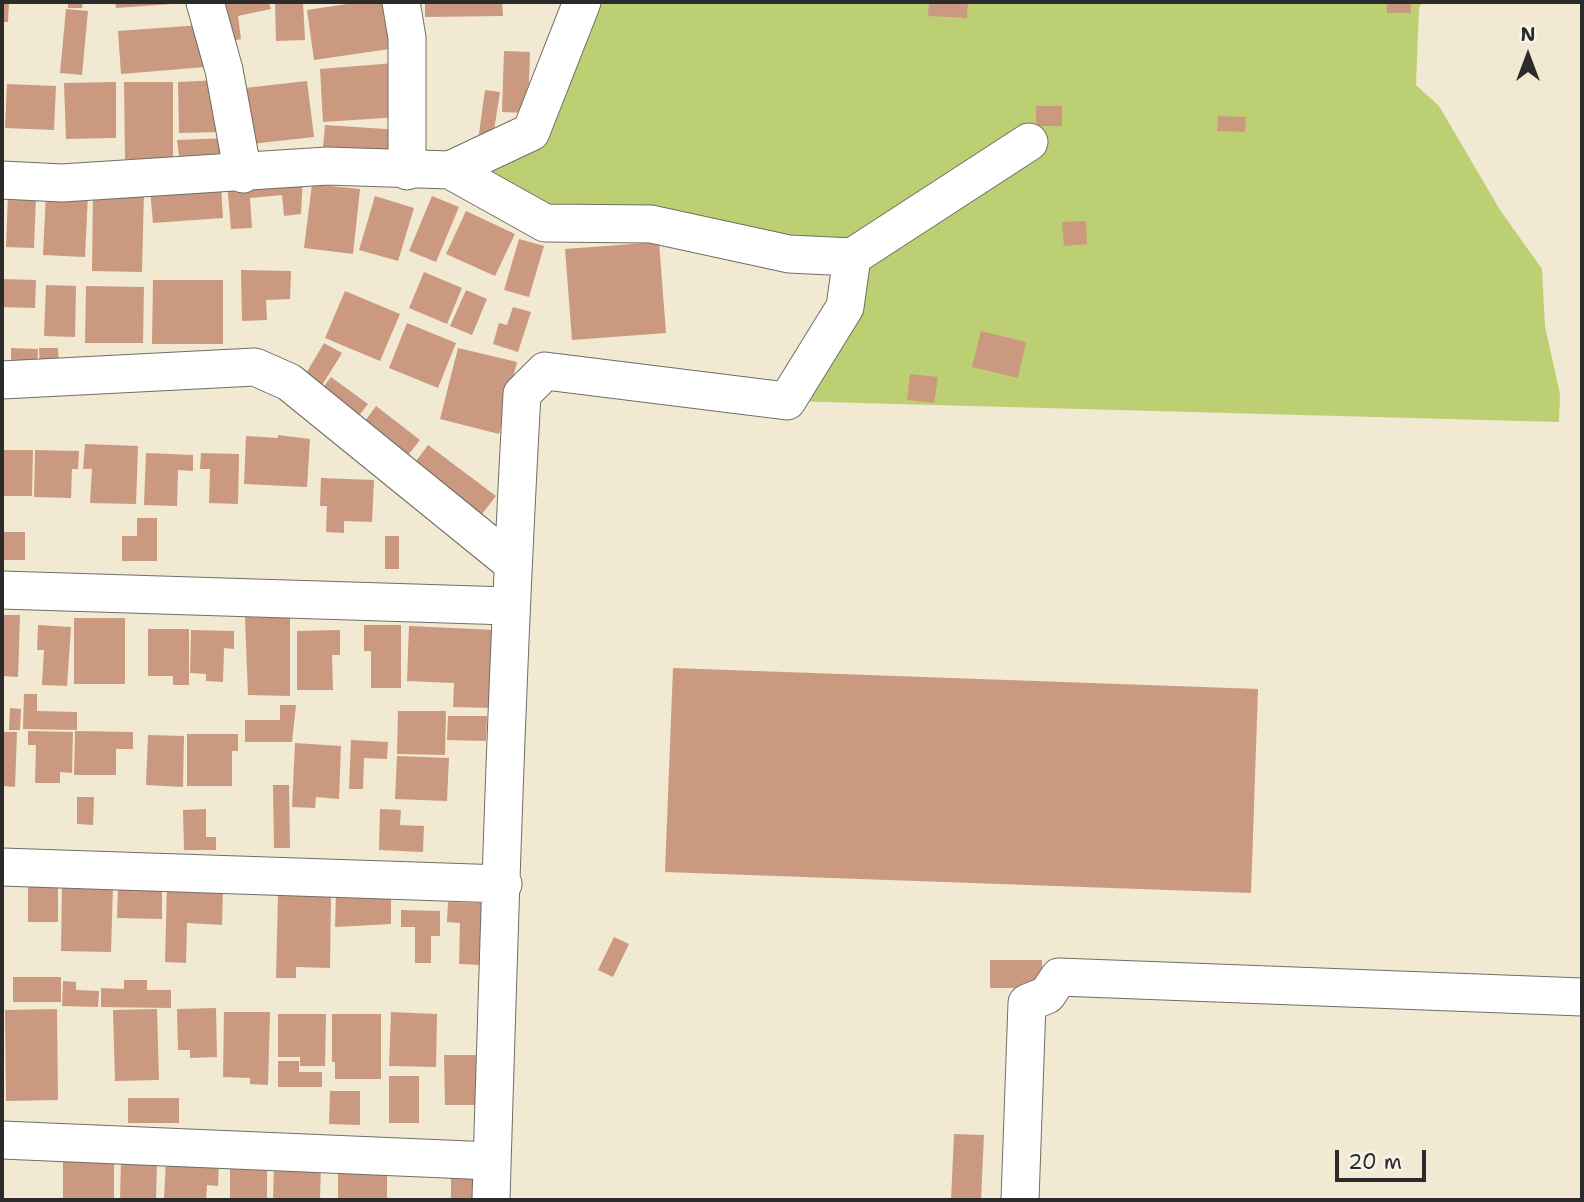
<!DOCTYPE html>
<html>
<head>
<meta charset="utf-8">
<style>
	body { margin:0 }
	#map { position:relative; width:1584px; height:1202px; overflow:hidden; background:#f1e9d2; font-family:"Shantell Sans",sans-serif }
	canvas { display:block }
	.frame { position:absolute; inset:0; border:4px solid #2b2b2b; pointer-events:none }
	.north { position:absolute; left:1493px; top:21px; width:70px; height:70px; -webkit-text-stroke:5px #f7f3e8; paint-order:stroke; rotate:0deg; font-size:19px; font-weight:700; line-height:28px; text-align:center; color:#2b2b2b }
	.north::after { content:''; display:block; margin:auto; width:24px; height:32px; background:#2b2b2b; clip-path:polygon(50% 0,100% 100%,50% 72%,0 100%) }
	.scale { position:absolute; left:1335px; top:1150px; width:91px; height:32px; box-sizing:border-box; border:4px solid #2b2b2b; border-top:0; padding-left:9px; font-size:21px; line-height:24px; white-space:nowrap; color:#2b2b2b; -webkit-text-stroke:5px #f7f3e8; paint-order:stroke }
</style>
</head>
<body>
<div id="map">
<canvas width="1584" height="1202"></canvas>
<div class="frame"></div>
<div class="north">N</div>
<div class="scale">20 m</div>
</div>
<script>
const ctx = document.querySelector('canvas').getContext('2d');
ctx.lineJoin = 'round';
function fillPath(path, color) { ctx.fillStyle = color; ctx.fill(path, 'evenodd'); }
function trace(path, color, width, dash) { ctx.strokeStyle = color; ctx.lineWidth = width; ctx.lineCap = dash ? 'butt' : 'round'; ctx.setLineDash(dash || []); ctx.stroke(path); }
const green = new Path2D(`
	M589,2H1422L1419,8L1416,85L1439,106L1500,210L1542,269L1545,326L1560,394L1559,422L787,401L852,257L545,223L482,189L494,158Z`);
const building = new Path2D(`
	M2,2H9L8,22H2Z
	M68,2H83L82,8H68Z
	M115,2H172V4L116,8Z
	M223,2H269L271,9L238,16L241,39L219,44Z
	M275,2H303L305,40L276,41Z
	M360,2H396L403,47L314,60L307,10Z
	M425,2H502L503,16L425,17Z
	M929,2H968L967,18L928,16Z
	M1387,2H1411V13H1387Z
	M66,9L88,11L82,75L60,73Z
	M201,25L206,67L121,74L118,31Z
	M504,51L530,52L528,113L502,112Z
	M395,63L399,117L323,122L320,69Z
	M219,80L222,132L179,133L178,82Z
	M307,81L314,137L251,144L245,88Z
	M116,82V138L66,139L64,83Z
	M124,82H173V159H125Z
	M7,84L56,86L54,130L5,128Z
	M485,90L500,92L492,143L478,141Z
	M1036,106H1062V126H1036Z
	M1218,116L1246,117L1245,132L1217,131Z
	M325,125L401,130L399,153L323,148Z
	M226,138V159L180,164L177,140Z
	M303,176L301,214L284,216L282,195L250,198L252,228L231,229L227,183Z
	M312,184L360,189L353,254L304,248Z
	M221,185L223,218L153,223L150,190Z
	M93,190L144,191L142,272L92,271Z
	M46,193L88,195L85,257L43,255Z
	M8,194L36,195L34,248L6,247Z
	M375,196L414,208L398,261L359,250Z
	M432,196L459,207L436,262L409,251Z
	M466,211L515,234L495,276L446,254Z
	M1086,221L1087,244L1064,246L1062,222Z
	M519,239L544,246L529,297L504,290Z
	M659,242L666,333L572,340L565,249Z
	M241,270L291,271L290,299L266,300L267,320L242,321Z
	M424,272L462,288L447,324L409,308Z
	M2,279L36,280L35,308L2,307Z
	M153,280H223V344H152Z
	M46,285L76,286L75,337L44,336Z
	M86,286L144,287L143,343H85Z
	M466,290L487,299L472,335L450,326Z
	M345,291L400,314L380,361L325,338Z
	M513,307L531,312L518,352L493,344L499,323L507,325Z
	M407,323L456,343L438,388L389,368Z
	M981,331L1026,342L1018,378L972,367Z
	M324,343L342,353L321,387L304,377Z
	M11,348L38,349L37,368L11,367Z
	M39,348H58L59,367L40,368Z
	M458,348L517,362L499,434L440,419Z
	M910,374L938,377L934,403L907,400Z
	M331,377L368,404L357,418L321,390Z
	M376,406L420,440L408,455L365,421Z
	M278,435L310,439L307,487L244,484L246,436L278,438Z
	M85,444L138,446L136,504L90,503L92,469H83Z
	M428,445L496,496L482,514L414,464Z
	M2,450H33L32,496H2Z
	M35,450L79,451L78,469H72L71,498L34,497Z
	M146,453L193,455V471L178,470L177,506L144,505Z
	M201,453L239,454L238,504L209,503L210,469H200Z
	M321,478L374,480L372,522L344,521V533L326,532L327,506H320Z
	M137,518H157V561H122V536H137Z
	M2,532H25V560H2Z
	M385,536H399V569H385Z
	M2,615H20L18,677L2,676Z
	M245,617L290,618V696L248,695Z
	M74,618H125V684H74Z
	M38,625L71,627L67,686L42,685L44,650H37Z
	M364,625H401V688H371V651H364Z
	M409,626L496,630L493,708L453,707L454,683L407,681Z
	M148,629H189V685H173V676H148Z
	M191,630L234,631V649L224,648L223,682L206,681V674L190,673Z
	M340,630V655H332L333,690H297V631Z
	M673,668L1258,689L1251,893L665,872Z
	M24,694H37V711L77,712V730L23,729Z
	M280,705H296L292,742H245V720H280Z
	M10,708L21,709L20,730H9Z
	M398,711H446L445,755L397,754Z
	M448,716H487L486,741L447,740Z
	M28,731L73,732L72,773L60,772V783H35L36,745H28Z
	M75,731L133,732V749H116V775H74Z
	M2,732H17L15,787L2,786Z
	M187,734H238V751H232V786H187Z
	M148,735L184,736L183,787L146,785Z
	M351,740L388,742L387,759L364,758L363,789H349Z
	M295,743L341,746L339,799L316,797L315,808L292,807Z
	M397,756L449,758L447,801L395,799Z
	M273,785H289L290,848H274Z
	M77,797H94L93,825L77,824Z
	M206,809V837H216V850H184L183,810Z
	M380,809L401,810L400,825L424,826L423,852L379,850Z
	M62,885L113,886L111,952L61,951Z
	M118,885L162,886V919L117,918Z
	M167,885L223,887L222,925L187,923L186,963L165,962Z
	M28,886H58V922H28Z
	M336,893H391V924L335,927Z
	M278,894H331L330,968L296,967V978H276Z
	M448,902L483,903L481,965L459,964L460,923L447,922Z
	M401,910L440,911V936H431V963H415V927H401Z
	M614,937L629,944L613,977L598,970Z
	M990,960H1042V988H990Z
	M13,977H61V1002H13Z
	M124,980H147V990H171V1008L101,1007V988L124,989Z
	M63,981L76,982V990L99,991L98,1007L62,1006Z
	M216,1008L217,1057L190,1058V1050H178L177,1009Z
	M57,1009L58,1100L6,1101L5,1010Z
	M157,1009L159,1080L115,1081L113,1010Z
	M224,1012H270L268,1085L250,1084V1078L223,1077Z
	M391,1012L437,1014L436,1067L389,1066Z
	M278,1014H326L325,1066H300V1057H278Z
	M332,1014H381V1079H335V1062H332Z
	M444,1055H477V1105H445Z
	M278,1061H299V1072H322V1087H278Z
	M389,1076H419V1123H389Z
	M330,1091H360V1125L329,1124Z
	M128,1098H179V1123H128Z
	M954,1134L984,1135L981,1200H951Z
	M63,1154H114V1200H63Z
	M166,1159L219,1161L218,1186L207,1185L206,1200H164Z
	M121,1160L157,1161L156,1200H120Z
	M230,1161H267V1200H230Z
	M274,1165L321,1166L320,1200H273Z
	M451,1165H477L476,1200H451Z
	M338,1167H387V1200H338Z`);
const street = new Path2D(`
	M205,2L224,70L243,174
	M401,2L407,38V171
	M450,170L531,132L582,2
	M2,180L62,183L327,166L450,170L545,223L651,224L789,254L852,257L1029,142
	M2,380L255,367L289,382L512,563
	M2,590L509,606
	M2,867L503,884
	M2,1140L492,1161
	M491,1200C499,932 507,663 522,394L545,371L787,401L845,307L852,257
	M1020,1200L1027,1003L1047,995L1059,977L1582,997`);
fillPath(green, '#bdcf73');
fillPath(building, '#cb9980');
trace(street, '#706e65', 39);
trace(street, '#fff', 37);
</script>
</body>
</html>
